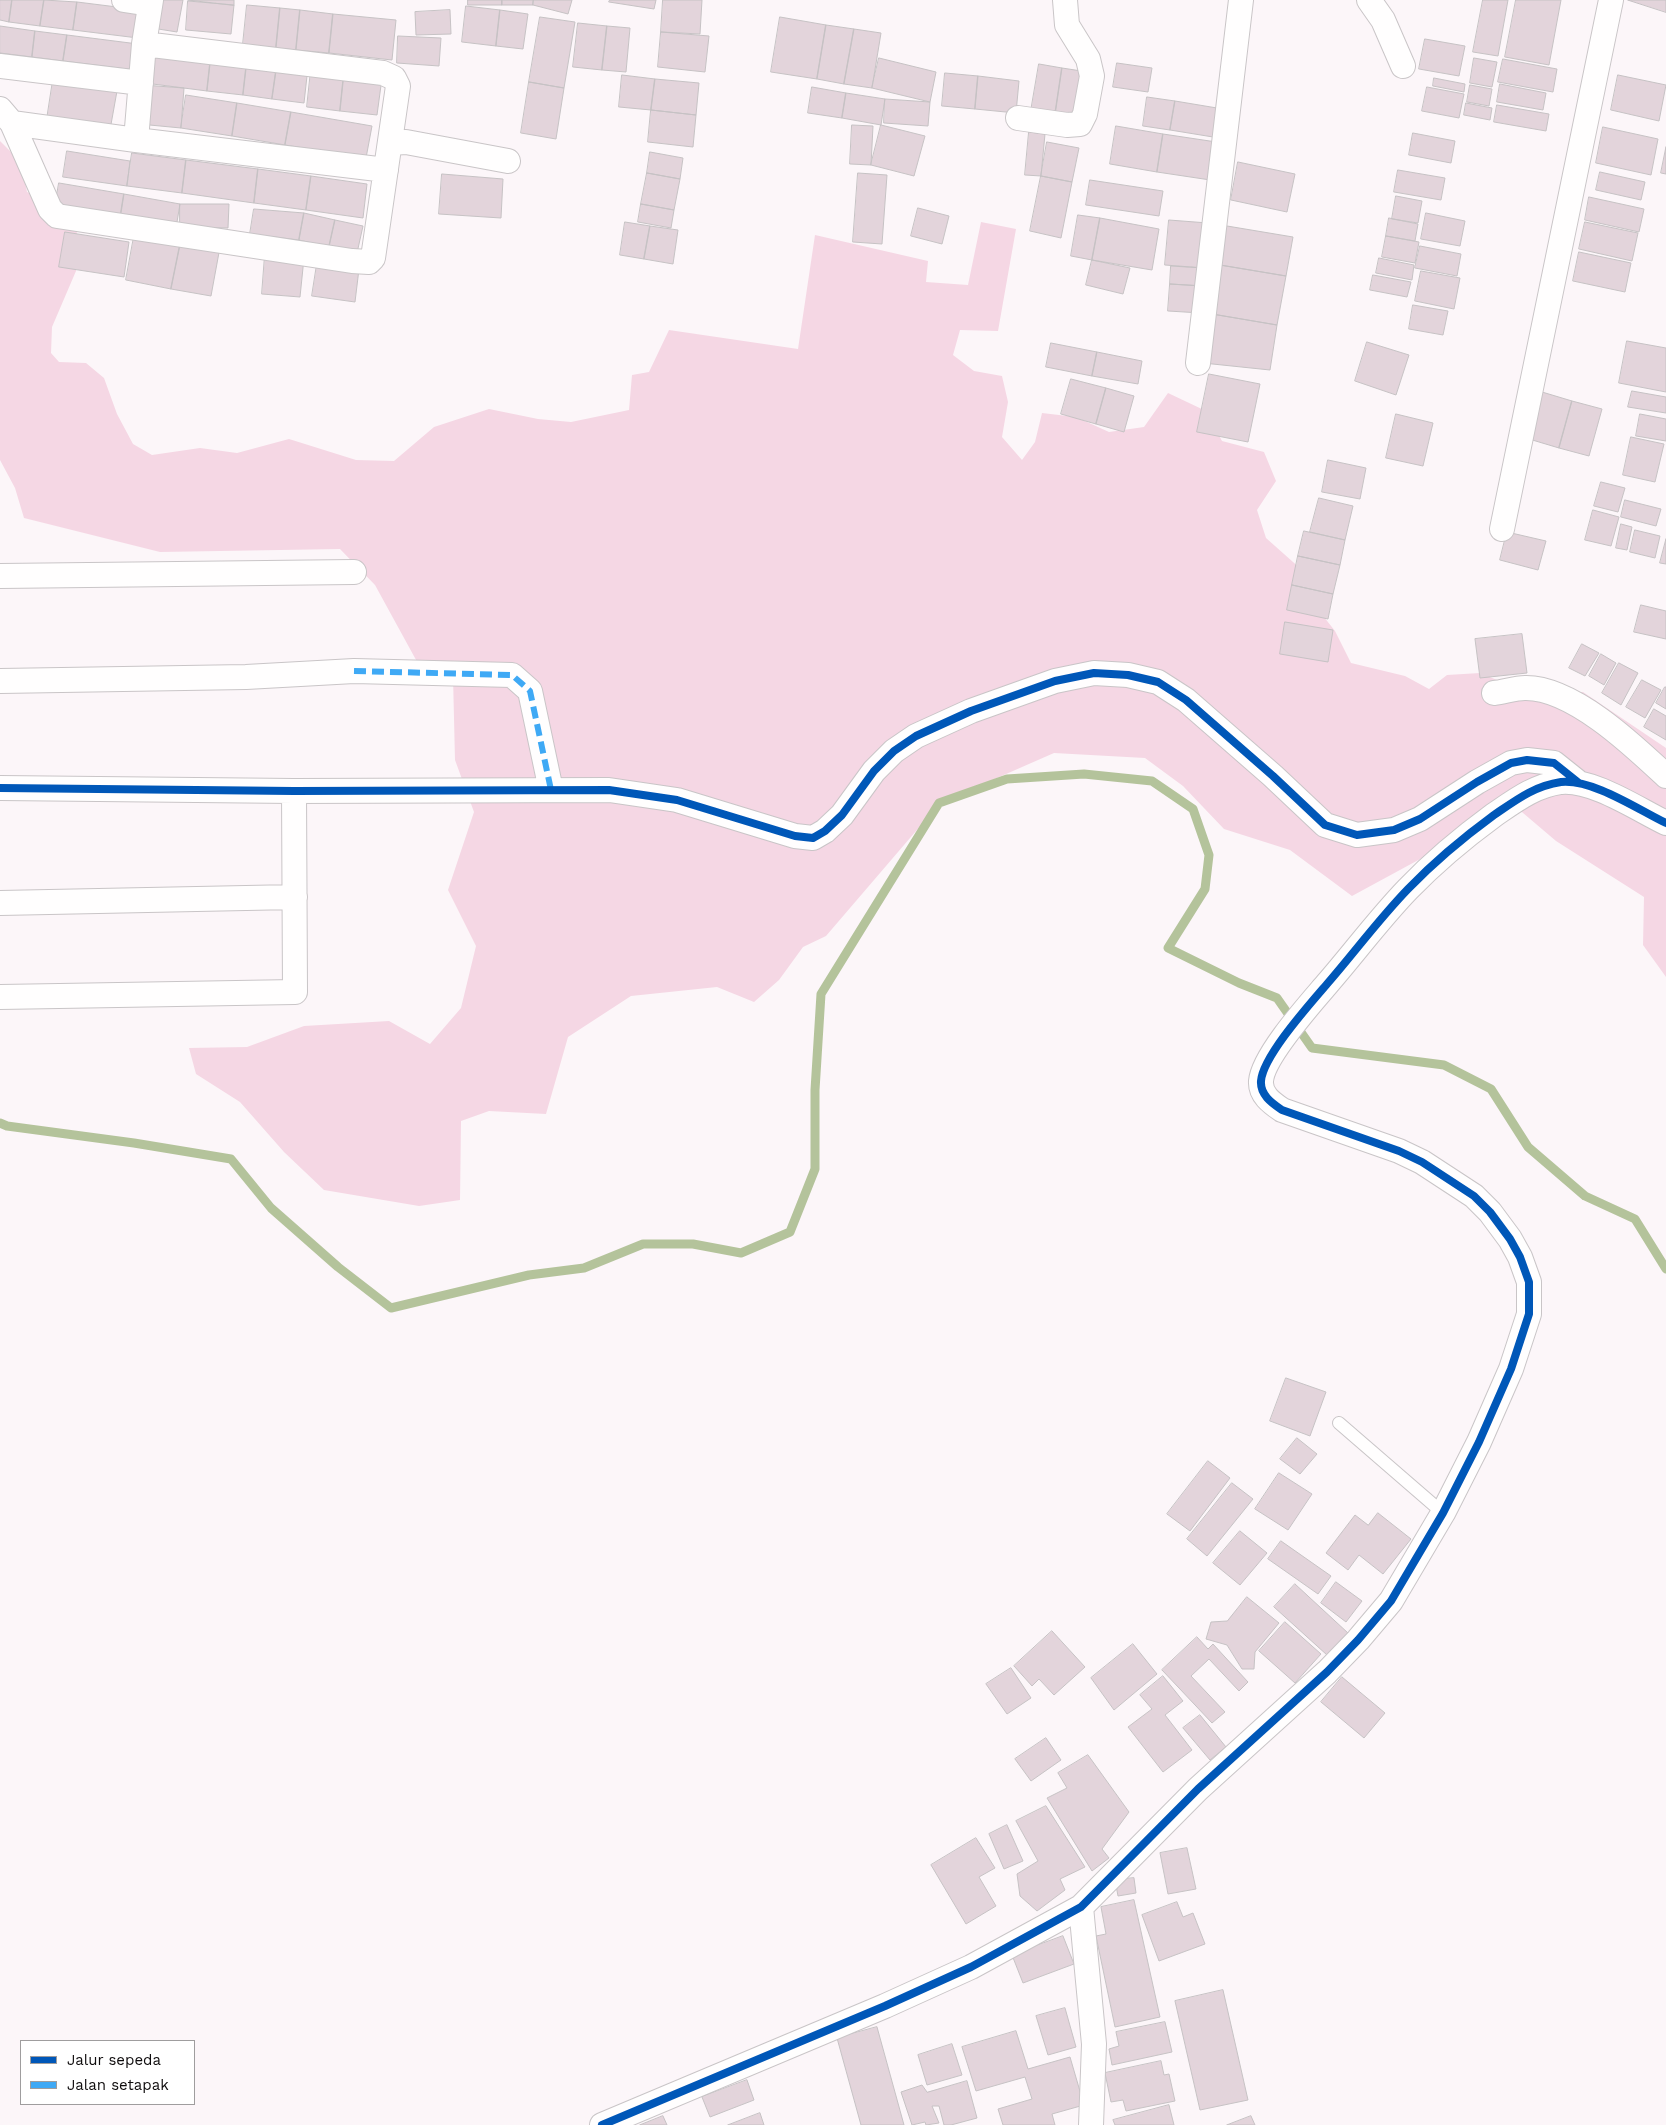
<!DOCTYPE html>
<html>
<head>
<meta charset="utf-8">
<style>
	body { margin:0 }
	#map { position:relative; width:1666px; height:2125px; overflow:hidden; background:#fcf6f9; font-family:"Work Sans",sans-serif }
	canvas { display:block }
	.legend { position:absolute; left:20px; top:2040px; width:175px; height:65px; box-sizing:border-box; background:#fff; border:1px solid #9f9d9e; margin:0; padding:6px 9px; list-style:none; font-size:15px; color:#0e0b0c }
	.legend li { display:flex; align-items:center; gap:10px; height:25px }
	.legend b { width:25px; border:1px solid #9f9d9e }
</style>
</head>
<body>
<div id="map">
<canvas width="1666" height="2125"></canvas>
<ul class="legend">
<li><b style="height:6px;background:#0057b8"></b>Jalur sepeda</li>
<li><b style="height:6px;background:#3fa9f5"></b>Jalan setapak</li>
</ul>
</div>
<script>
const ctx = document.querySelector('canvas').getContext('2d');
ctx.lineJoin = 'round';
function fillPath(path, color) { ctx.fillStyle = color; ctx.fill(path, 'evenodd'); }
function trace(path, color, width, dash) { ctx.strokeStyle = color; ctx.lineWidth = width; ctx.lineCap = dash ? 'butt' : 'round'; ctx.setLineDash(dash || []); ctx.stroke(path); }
const green = new Path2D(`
	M0,141L21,162L27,192L67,208L77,233L76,271L52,327L51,353L59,362L86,363L104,378L117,414L133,444L152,455L200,448L237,453L289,439L356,460L394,461L434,427L489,409L538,419L571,422L629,410L632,375L649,372L669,330L798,349L815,235L928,261L926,282L968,285L981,222L1016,229L998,331L960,330L953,355L974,371L1002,376L1008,402L1002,437L1022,460L1035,442L1042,413L1076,417L1109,432L1144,427L1168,393L1206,411L1222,441L1264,452L1276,481L1257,510L1266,538L1302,570L1320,612L1335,631L1351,663L1405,676L1429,689L1447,675L1480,673L1526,692H1583L1666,748V977L1643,945L1644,897L1556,841L1516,807L1352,896L1290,850L1224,829L1183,786L1145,758L1054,753L940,803L826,936L803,947L779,980L754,1002L717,987L631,996L568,1037L546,1114L489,1111L461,1121L460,1200L419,1206L324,1190L284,1152L240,1102L196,1074L189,1048L247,1047L304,1026L389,1021L430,1044L461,1008L476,946L448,890L474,812L455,760L453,676L421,669L375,585L340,549L160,552L24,518L15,488L0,460Z`);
const stream = new Path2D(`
	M0,1123L7,1126L134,1143L231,1159L271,1208L338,1267L391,1308L529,1275L584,1268L643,1244H693L741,1253L790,1232L815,1169V1090L821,994L939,803L1007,779L1084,774L1152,781L1193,809L1209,855L1205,889L1168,948L1239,983L1277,998L1312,1048L1444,1065L1491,1089L1528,1147L1585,1196L1635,1219L1666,1269`);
const building = new Path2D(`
	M0,0H12L9,22L0,20Z
	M12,0H44L40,26L9,22Z
	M44,0L77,2L73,30L40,26Z
	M157,0H183L177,32L152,28Z
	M188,0H234V5Z
	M468,0H502V5H468Z
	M502,0H533V5H502Z
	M534,0H572L568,14L533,5Z
	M610,0H656L654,9L609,2Z
	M663,0H702L700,34L661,32Z
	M1483,0H1508L1498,56L1473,52Z
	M1516,0H1561L1549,65L1505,57Z
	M1628,0H1666V12Z
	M188,1L234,5L231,34L186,30Z
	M77,2L141,10L138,38L73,30Z
	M247,5L280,8L276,48L243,44Z
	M466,6L500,10L496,46L462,42Z
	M280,8L300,10L296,50L276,48Z
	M300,10L333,14L329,53L296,50Z
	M450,10L451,34L416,35L415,12Z
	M500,10L528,14L523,49L496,46Z
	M333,14L396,20L392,60L329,53Z
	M540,17L575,22L564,88L529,82Z
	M780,17L826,25L817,79L771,72Z
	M578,23L607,26L602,70L573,67Z
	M826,25L854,29L844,84L817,79Z
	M0,26L35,31L32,57L0,53Z
	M607,26L630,28L626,72L602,70Z
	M854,29L881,33L872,88L844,84Z
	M35,31L67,35L63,61L32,57Z
	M661,32L709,36L705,72L658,67Z
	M67,35L138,44L135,70L63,61Z
	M398,36L441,38L439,66L397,63Z
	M1425,39L1465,46L1459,76L1419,69Z
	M150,48L211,55L207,91L145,83Z
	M211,55L247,60L243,95L207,91Z
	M879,58L936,72L930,102L872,88Z
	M1474,58L1497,62L1492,87L1470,83Z
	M1503,59L1557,69L1553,92L1498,82Z
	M247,60L277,64L272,99L243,95Z
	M1117,63L1152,68L1148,92L1113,87Z
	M277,64L308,67L304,103L272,99Z
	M1039,64L1062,68L1055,115L1031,111Z
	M1062,68L1088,72L1080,119L1055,115Z
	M311,70L344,73L340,111L307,107Z
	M344,73L382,78L377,115L340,111Z
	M945,73L978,76L975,109L942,106Z
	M622,75L655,79L651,110L619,107Z
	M1618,75L1666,85L1659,121L1611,110Z
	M978,76L1019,81L1016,113L975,109Z
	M1434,78L1465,84L1464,92L1433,86Z
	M655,79L699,83L696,115L651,110Z
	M53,80L117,91L110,130L47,119Z
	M529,82L564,88L556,139L521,133Z
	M1500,84L1546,93L1543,110L1497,102Z
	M143,85L184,88L181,128L139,124Z
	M1470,85L1492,89L1489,106L1467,102Z
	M812,87L846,93L842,118L808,113Z
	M1427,87L1464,94L1459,118L1422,111Z
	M846,93L885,99L881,125L842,118Z
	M186,95L237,103L232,136L181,128Z
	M1147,97L1175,101L1170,130L1143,126Z
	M885,99L930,102L928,126L884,123Z
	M1175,101L1217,108L1213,137L1170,130Z
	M237,103L291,112L285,145L232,136Z
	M1466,103L1492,108L1490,120L1464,115Z
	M1497,105L1549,114L1546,131L1494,122Z
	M651,110L696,115L693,147L648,142Z
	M291,112L372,126L366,158L285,145Z
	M852,125L873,126L871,165L850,164Z
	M881,125L925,136L914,176L871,165Z
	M1116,126L1163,134L1157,172L1110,164Z
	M1603,127L1658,139L1651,175L1596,163Z
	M1029,132L1045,134L1041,176L1025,175Z
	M1413,133L1455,141L1451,163L1409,155Z
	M1163,134L1223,143L1217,181L1157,172Z
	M1047,142L1079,148L1072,182L1041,176Z
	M1666,147V174L1661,173Z
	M67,151L130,161L127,186L63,177Z
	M650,152L683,158L680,179L647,173Z
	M132,153L186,160L182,193L127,186Z
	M186,160L258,169L254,203L182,193Z
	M1238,162L1295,174L1287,212L1231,200Z
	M258,169L311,176L306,210L254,203Z
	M1398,170L1445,178L1441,200L1394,192Z
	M1600,172L1645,182L1641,200L1596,190Z
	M647,173L680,179L674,210L641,204Z
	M858,173L887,175L882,244L853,242Z
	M442,174L503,179L501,218L439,214Z
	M311,176L367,184L363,218L306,210Z
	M1041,176L1072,182L1061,238L1030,231Z
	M1090,180L1163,191L1159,216L1086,205Z
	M59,183L124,194L120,219L55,207Z
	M124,194L180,204L176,228L120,219Z
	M1396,196L1422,201L1418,223L1392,219Z
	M1589,197L1644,209L1639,232L1585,220Z
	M180,204H229L228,228L180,227Z
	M641,204L674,210L671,228L638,222Z
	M918,208L949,216L942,244L911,236Z
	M254,209L304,213L299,240L250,234Z
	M304,213L335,220L329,247L299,240Z
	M1426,213L1465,221L1460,246L1421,239Z
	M1078,215L1100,218L1092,260L1071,256Z
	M1100,218L1159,229L1152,270L1092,260Z
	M1389,218L1418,224L1415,241L1386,236Z
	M335,220L363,226L357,253L329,247Z
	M1169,220L1208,223L1204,268L1165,265Z
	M625,222L650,226L644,259L620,255Z
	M1585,222L1638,233L1632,261L1579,249Z
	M650,226L678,230L673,264L644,259Z
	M1227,226L1293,237L1286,276L1220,265Z
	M135,231L181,240L171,289L126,280Z
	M65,232L129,242L124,277L59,267Z
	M1386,236L1419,242L1415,263L1382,257Z
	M181,240L220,247L211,296L171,289Z
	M1420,246L1461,254L1457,276L1415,268Z
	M1579,252L1631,263L1625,292L1573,281Z
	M265,255L304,258L300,297L262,294Z
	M1379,258L1414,265L1412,280L1376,273Z
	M1092,260L1130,268L1123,294L1086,285Z
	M317,264L359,269L355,302L312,296Z
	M1220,265L1286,276L1277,325L1212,314Z
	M1171,266L1204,268L1203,286L1170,284Z
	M1421,271L1460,278L1454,309L1415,301Z
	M1373,275L1411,282L1407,297L1370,290Z
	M1170,284L1203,286L1201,313L1168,311Z
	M1413,305L1448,311L1443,335L1409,329Z
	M1212,314L1277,325L1270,370L1203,363Z
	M1627,341L1666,348V392L1619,383Z
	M1367,342L1409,355L1396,395L1355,381Z
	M1051,343L1097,352L1092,376L1046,367Z
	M1097,352L1142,361L1138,384L1092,376Z
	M1209,374L1260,384L1248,442L1197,432Z
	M1071,379L1106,388L1096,424L1061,414Z
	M1106,388L1134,396L1124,432L1096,424Z
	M1632,391L1666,397V413L1628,407Z
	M1542,392L1572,401L1559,448L1529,439Z
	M1572,401L1602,409L1589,456L1559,448Z
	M1396,414L1433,423L1423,466L1386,458Z
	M1640,414L1666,419V441L1636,436Z
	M1631,437L1664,444L1655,482L1623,475Z
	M1328,460L1366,468L1360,499L1322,492Z
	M1601,482L1625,488L1618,512L1594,506Z
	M1319,498L1353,506L1345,540L1310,532Z
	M1625,500L1661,509L1656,526L1621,517Z
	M1593,510L1619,517L1611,546L1585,540Z
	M1621,524L1632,527L1627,550L1616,548Z
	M1635,530L1660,536L1655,558L1630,552Z
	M1304,531L1345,540L1340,565L1298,556Z
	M1507,532L1546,541L1538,570L1500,560Z
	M1666,539V564L1660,563Z
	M1298,556L1340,565L1333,594L1292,585Z
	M1292,585L1333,594L1328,619L1287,610Z
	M1641,605L1666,611V639L1634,632Z
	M1285,622L1333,630L1328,662L1280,654Z
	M1522,634L1527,673L1480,678L1475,639Z
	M1582,644L1599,653L1585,676L1569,668Z
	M1601,654L1616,663L1604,685L1589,676Z
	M1619,663L1638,673L1621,705L1602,693Z
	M1642,680L1661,690L1645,718L1626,707Z
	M1665,687H1666V709L1656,703Z
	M1654,709L1666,716V740L1644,727Z
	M1286,1378L1326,1392L1310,1436L1270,1421Z
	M1297,1438L1317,1454L1300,1474L1280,1459Z
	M1208,1461L1230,1478L1190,1531L1167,1514Z
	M1279,1473L1312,1494L1288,1530L1255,1509Z
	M1232,1483L1253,1499L1207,1556L1187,1539Z
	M1378,1513L1411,1539L1383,1574L1359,1555L1348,1570L1326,1553L1355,1515L1368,1525Z
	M1240,1531L1267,1553L1240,1585L1213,1563Z
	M1281,1541L1331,1576L1318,1594L1268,1559Z
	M1336,1582L1362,1601L1346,1622L1321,1603Z
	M1295,1584L1348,1633L1327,1655L1274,1607Z
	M1247,1597L1279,1623L1255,1652L1254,1669H1242L1227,1645L1206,1639L1211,1622L1227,1621Z
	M1285,1622L1321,1654L1295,1683L1259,1651Z
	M1052,1631L1085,1667L1054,1695L1039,1679L1032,1686L1014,1666Z
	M1197,1637L1208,1649L1213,1644L1248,1682L1239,1691L1209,1659L1191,1676L1225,1712L1212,1723L1162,1670Z
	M1133,1644L1157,1674L1114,1710L1091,1678Z
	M1011,1668L1031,1698L1007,1714L986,1684Z
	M1163,1676L1183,1701L1165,1715L1192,1750L1163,1772L1128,1727L1152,1709L1140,1695Z
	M1342,1677L1385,1713L1364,1738L1321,1702Z
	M1200,1715L1226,1747L1210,1760L1183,1728Z
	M1046,1738L1061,1760L1031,1781L1015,1759Z
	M1088,1755L1129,1812L1102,1849L1109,1858L1092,1871L1047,1798L1067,1788L1058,1773Z
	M1046,1806L1085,1867L1060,1879L1065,1890L1037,1911L1020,1896L1017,1874L1038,1861L1016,1821Z
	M1007,1825L1023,1861L1004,1869L989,1834Z
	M976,1838L995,1868L979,1877L996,1906L966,1924L931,1865Z
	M1187,1848L1196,1889L1168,1894L1160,1853Z
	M1134,1878L1136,1893L1118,1896L1115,1880Z
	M1134,1900L1160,2017L1115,2027L1096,1936L1106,1934L1101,1907Z
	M1177,1902L1183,1917L1193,1913L1205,1944L1159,1961L1142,1915Z
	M1063,1936L1074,1964L1023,1983L1012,1955Z
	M1223,1990L1248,2100L1200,2110L1175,2001Z
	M1065,2008L1076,2047L1048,2055L1036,2016Z
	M1165,2022L1172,2052L1112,2065L1109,2049L1119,2046L1116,2032Z
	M877,2027L904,2125H861L837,2038Z
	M1016,2031L1028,2069L1070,2057L1084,2105L1052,2114L1055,2125H1003L998,2109L1032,2099L1025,2077L976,2091L962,2047Z
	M952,2044L962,2075L927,2085L918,2055Z
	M1161,2061L1164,2075L1169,2074L1175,2101L1126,2111L1123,2100L1111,2102L1105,2073Z
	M747,2080L754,2100L710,2117L702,2097Z
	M967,2081L977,2118L951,2125H944L939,2106H932L939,2123L926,2125L925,2122L912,2125L901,2092L922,2085L927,2092Z
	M1169,2105L1174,2125H1115L1113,2120Z
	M760,2113L764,2125H728Z
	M663,2116L667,2125H640Z
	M1251,2116L1255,2125H1227Z`);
const service = new Path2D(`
	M1339,1423L1443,1513`);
const minor = new Path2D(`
	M124,0L150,4
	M151,0L144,44L136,140L386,170
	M1369,0L1383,20L1403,66
	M0,66L141,83
	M0,109L12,123L50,209L57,216L352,261L369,262L373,258L398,86L394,78L383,73L144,44
	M1018,118L1067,125L1080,124L1085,114L1092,76L1088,59L1067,25L1065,0
	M12,123L136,140
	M391,143L406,142L508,161
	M1198,363L1241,0
	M1502,529L1611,0
	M0,576L354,572
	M0,681L246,677L354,671L512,675L530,691L551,790
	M1494,693C1504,692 1515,688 1525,688C1572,687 1633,745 1666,776
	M0,788L294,791L609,790L677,800L795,836L813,838L825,831L842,815L874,771L894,751L916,736L971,711L1055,681L1094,673L1128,675L1158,682L1186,700L1273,776L1325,825L1357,835L1394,830L1420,819L1477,782L1511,763L1527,760L1554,763L1579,783
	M0,903L295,897
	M0,997L295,992L294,791
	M1081,1907L1094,2044L1091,2125
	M602,2125L885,2006L971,1967L1081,1907L1198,1789L1327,1672L1358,1640L1391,1601L1443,1513L1479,1442L1511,1369L1529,1314V1282L1520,1257L1510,1239L1490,1212L1474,1196L1422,1162L1399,1151L1282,1110C1272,1103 1260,1095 1261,1081C1263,1056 1310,1004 1327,984C1354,953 1379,919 1408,889C1434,862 1464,837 1494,815C1516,800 1534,786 1561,782C1593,779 1637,809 1666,823`);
const quiet = new Path2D(`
	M354,671L512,675L530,691L551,790`);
const cycleway = new Path2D(`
	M0,788L294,791L609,790L677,800L795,836L813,838L825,831L842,815L874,771L894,751L916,736L971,711L1055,681L1094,673L1128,675L1158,682L1186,700L1273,776L1325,825L1357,835L1394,830L1420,819L1477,782L1511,763L1527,760L1554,763L1579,783
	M602,2125L885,2006L971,1967L1081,1907L1198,1789L1327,1672L1358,1640L1391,1601L1443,1513L1479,1442L1511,1369L1529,1314V1282L1520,1257L1510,1239L1490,1212L1474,1196L1422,1162L1399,1151L1282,1110C1272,1103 1260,1095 1261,1081C1263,1056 1310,1004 1327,984C1354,953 1379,919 1408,889C1434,862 1464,837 1494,815C1516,800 1534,786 1561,782C1593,779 1637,809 1666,823`);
fillPath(green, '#f5d7e4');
trace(stream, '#b4c39b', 9);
fillPath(building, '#e3d4db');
trace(building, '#c6c2c4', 1);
trace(service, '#c9c5c7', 14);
trace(minor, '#c9c5c7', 26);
trace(service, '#fffefe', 12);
trace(minor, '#fffefe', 24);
trace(quiet, '#3fa9f5', 6, [12, 6]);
trace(cycleway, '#0057b8', 8);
</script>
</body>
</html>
